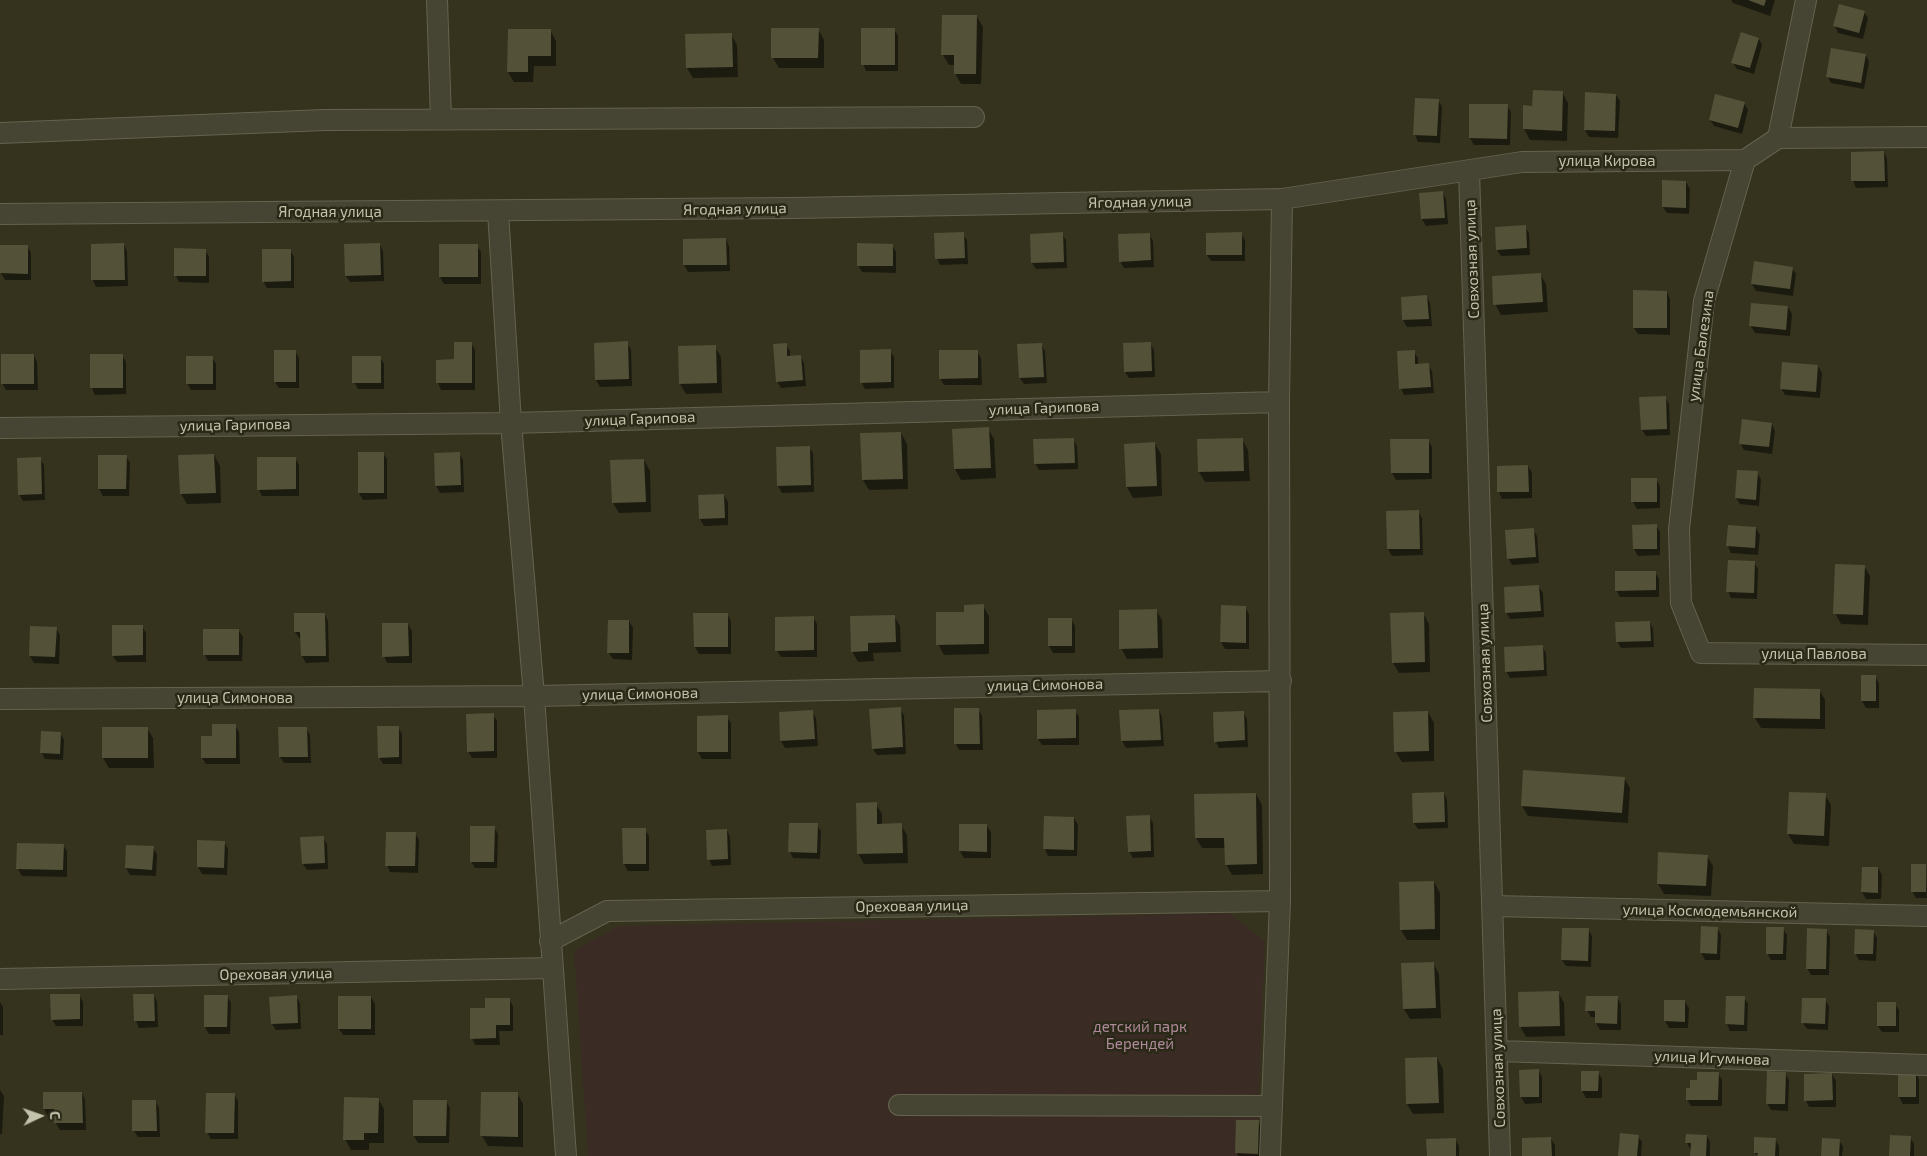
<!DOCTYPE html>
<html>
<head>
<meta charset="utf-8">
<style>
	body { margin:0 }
	#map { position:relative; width:1927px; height:1156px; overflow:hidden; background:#35331e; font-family:"Exo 2",sans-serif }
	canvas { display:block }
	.north { position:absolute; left:15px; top:1091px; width:50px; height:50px; -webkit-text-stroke:4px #2a2918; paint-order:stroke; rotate:87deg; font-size:14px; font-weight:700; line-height:20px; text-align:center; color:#c3c2ab }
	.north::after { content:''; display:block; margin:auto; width:18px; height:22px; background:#c3c2ab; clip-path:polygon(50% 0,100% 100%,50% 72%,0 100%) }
</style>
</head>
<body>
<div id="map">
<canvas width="1927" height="1156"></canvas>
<div class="north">С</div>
</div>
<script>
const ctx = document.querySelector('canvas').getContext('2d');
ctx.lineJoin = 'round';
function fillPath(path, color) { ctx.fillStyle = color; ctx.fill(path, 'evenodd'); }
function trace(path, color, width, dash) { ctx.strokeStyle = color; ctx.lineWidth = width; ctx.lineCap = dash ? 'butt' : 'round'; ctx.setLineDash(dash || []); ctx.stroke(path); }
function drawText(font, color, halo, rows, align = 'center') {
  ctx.font = font + ' "Exo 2",sans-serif'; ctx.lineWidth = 5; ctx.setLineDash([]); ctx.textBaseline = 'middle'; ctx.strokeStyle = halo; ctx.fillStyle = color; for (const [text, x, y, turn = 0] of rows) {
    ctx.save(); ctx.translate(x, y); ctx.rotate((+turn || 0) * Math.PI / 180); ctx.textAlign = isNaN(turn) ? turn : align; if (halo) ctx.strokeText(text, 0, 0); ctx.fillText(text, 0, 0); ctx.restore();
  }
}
const green = new Path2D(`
	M1229,913L1265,942L1256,1156H588L574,950L619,926Z`);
const shadow = new Path2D(`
	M1731,0H1775L1770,16L1733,3Z
	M1864,12L1868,18L1863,39L1838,33L1835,26Z
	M977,17L983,27L981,84H961L955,73V65H949L943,55Z
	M818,29L824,40V68H779L773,58Z
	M894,29L898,36V71H866L863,64Z
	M550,30L556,41V66H534L533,82H514L508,72Z
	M731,34L737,45L738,77L693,78L687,68L686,35Z
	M1759,39L1762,45L1754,74L1737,69L1733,63Z
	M1866,55L1869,62L1864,89L1831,83L1828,77Z
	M1562,92L1568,103L1567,141L1530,140L1524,129L1525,107H1533Z
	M1616,95L1620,101L1618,138L1589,137L1585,130Z
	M1438,100L1442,107L1440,143L1418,142L1415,135Z
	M1744,103L1748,110L1742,134L1714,126L1710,120Z
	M1507,106L1511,112L1510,145H1474L1470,138Z
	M1884,152L1887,159L1888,187L1856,188L1853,181Z
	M1686,182L1690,189L1689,214L1667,213L1663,207Z
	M1442,192L1446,199L1448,224L1426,226L1422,219L1420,194Z
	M1525,227L1529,233L1530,255L1501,256L1497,250Z
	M963,234L967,240L968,264L940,265L937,258Z
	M1062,234L1066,240L1067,268L1036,269L1032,263Z
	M1149,234L1153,241L1154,267L1124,268L1120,261Z
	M1241,234L1245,240V261H1211L1207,255Z
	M726,239L729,246L730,271L688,272L684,265Z
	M124,245L127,251L128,286L96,287L93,280Z
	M380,245L383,251L384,281L350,282L346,276Z
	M892,245L896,252V273L862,272L858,265Z
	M1,246H27L31,253V280H5L1,273Z
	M440,246H477L481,252V284H444L440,277Z
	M205,250L209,257V283L179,282L176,276Z
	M290,250L294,257V288H267L263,281Z
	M1792,268L1796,274L1793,296L1756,291L1752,284Z
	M1540,274L1546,284L1548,312L1501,315L1495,304Z
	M1667,292L1670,299V335L1638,334L1634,328Z
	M1427,297L1430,303L1432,326L1407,327L1403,320L1402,298Z
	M1788,307L1792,314L1790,336L1755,333L1751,326Z
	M471,343L475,350V390H441L438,383L437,361H456Z
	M627,343L631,349L632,386L600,387L596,380L595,344Z
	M1150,343L1154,350L1155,377L1129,378L1125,372Z
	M1041,344L1045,351L1047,383L1024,384L1020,378Z
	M786,345L790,351V357L800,356L804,363L806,386L781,388L777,381Z
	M715,347L721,357L722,393L686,394L680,384Z
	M295,351L299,358V388H279L275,382Z
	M890,351L894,357V388L865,389L861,382Z
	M977,351L981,358L982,385H944L940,378Z
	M1414,352L1418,358V365H1428L1432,371L1434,393L1404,395L1401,388Z
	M34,355L37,362L38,390H6L2,383Z
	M91,355H122L126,362V394L95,395L92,388Z
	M212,357L216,364V390H191L187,383Z
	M380,357L384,364V389H358L354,382Z
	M1818,366L1822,373L1820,398L1785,395L1781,388Z
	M1665,397L1669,404L1670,435L1646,436L1642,430Z
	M1772,424L1775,431L1772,454L1744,450L1740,443Z
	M988,429L994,439L996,478L961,480L955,469L953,430Z
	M901,433L907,444L908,489L869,490L863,480Z
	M1073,439L1077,446L1078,469L1039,470L1035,463Z
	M1242,439L1248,450L1250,481L1205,482L1199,472L1198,440Z
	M1428,440L1432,447V479L1396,480L1392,473Z
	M1155,444L1161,454L1162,496L1133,498L1127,487L1125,445Z
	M809,447L813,453L814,492L782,493L778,486L777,448Z
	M383,453L387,459V499L363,500L359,493Z
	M459,453L463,460L464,492L440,493L436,486Z
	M214,455L220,466L221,503L187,504L181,494Z
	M126,456L130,463L129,496H103L99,489Z
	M295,458L299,465V496H262L259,490Z
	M40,459L44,465L45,500L23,501L19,494Z
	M644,460L650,471L651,512L619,513L613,503Z
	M1528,466L1532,473V498L1502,499L1499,492Z
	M1757,473L1761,479L1759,506L1740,504L1736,498Z
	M1656,479L1660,486V508L1637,509L1633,502Z
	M724,495L728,502V525L704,526L700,519Z
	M1418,511L1422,518L1423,555L1392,556L1388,549Z
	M1656,525L1660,532V555L1638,556L1634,549L1633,526Z
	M1756,528L1760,535L1758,555L1731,553L1728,546Z
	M1533,529L1537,536L1539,563L1512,565L1508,558Z
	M1754,562L1758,569L1757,599L1731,598L1728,591Z
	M1864,566L1870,576L1868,625L1841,624L1835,613Z
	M1655,572L1659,579V597H1620L1616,590Z
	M1539,587L1543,593L1544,617L1510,619L1506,612Z
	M983,606L989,616V654L944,655L938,644L965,613Z
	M1245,607L1249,614V649H1225L1221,642Z
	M1156,610L1162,620L1163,658L1127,659L1121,648Z
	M1423,613L1429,624L1430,672L1399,673L1393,663Z
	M325,614L328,621L329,662L306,663L302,656V638H299L295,632Z
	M695,614H727L731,621V654H699L695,647Z
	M894,616L900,626L901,652L873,653L874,661L858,662L852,651Z
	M813,617L817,624V657H781L777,651Z
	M1049,619H1071L1075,626V653H1053L1049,646Z
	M629,621L633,628L632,660L613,659L609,653Z
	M1650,622L1653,629L1654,647L1621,648L1617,641Z
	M408,624L412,631V663H387L384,656Z
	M142,626L146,633V662H117L113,656Z
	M56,628L60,635L59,664L34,663L30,656Z
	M239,631L243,637L242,661H208L204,654Z
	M1542,646L1546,653L1547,676L1510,678L1506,671Z
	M1875,676L1879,683V708H1866L1862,701Z
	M1819,690L1825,700V729L1761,728L1755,718Z
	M900,709L904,715L906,754L877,755L873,749Z
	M978,709L982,716L983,750H959L956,744Z
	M1159,710L1162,717L1164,746L1126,748L1122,741L1120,711Z
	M1075,711L1079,717V745H1042L1038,739Z
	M812,712L816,718L818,746L785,748L781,741L780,713Z
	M1243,712L1247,719L1248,747L1219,748L1216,742Z
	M1428,712L1434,723V761L1402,762L1396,752Z
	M493,715L497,721V758H472L468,751Z
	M698,717H727L731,723V759H702L698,752Z
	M235,725L239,732L240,764H206L202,758L213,737Z
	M398,727L402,734V764H383L379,757Z
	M147,728L153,738L154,768H109L103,758Z
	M306,728L310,735L311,763H284L280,757Z
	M60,733L64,740L63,760L45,759L42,753Z
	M1624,778L1630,788L1628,823L1528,816L1522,806Z
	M1444,793L1447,800L1448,828L1418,829L1414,823Z
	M1790,793L1825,795L1831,805L1829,846L1794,844L1788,834Z
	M1256,794L1262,805L1263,874L1232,875L1226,864L1225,848H1202L1196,838L1195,795Z
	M876,804L882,814V825H901L907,835L908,863L864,864L858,853Z
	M1149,816L1153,823L1154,857L1133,858L1129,851Z
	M1074,818L1078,825L1077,856H1048L1045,849Z
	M817,825L821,831L820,859L793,858L790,852Z
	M960,825L987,826L991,832V858H964L960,851Z
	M494,827L498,834L497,868H475L471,861Z
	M624,830H645L649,836V871H628L624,864Z
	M727,830L730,837L731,865L712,866L709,859Z
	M415,833L419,840L418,873L390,872L387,865Z
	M323,837L327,844L328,869L307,870L303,864Z
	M224,842L228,849L227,875L202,874L198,867Z
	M18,844L63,845L67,851V877L22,876L18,869Z
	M127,847L153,848L157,854L156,876L130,875L126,868Z
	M1707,856L1713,866L1711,896L1664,894L1658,884Z
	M1926,865L1927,898H1916L1912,891Z
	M1878,868L1882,875L1881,899H1866L1862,892Z
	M1434,882L1440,893V940H1407L1401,930Z
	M1702,928H1717L1721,935L1720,960H1705L1701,953Z
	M1588,929L1592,936L1591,967L1566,966L1562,960Z
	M1783,929L1787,935L1786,960H1771L1767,953Z
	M1826,930L1830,937L1829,975H1811L1807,968Z
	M1873,931L1877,938L1876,961L1859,960L1855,953Z
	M1433,963L1439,974L1441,1018L1410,1019L1404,1009Z
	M1558,992L1564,1003L1565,1036L1526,1037L1520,1026Z
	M79,995L83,1002V1026H56L52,1019Z
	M154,995L157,1002L158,1027L139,1028L136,1021L135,996Z
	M227,996L231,1003L230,1034H209L205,1027Z
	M296,996L300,1003L301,1029L276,1030L272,1024Z
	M371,997L375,1004V1035H343L339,1029Z
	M1617,997L1621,1004V1030H1600L1596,1023V1017H1591L1587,1010Z
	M1744,998L1748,1004L1747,1031H1730L1727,1024Z
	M509,999L513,1006V1031H499L500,1045H475L472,1038L487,1010Z
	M1825,1000L1829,1006L1828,1030L1807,1029L1803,1023Z
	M0,1002L3,1007V1035H0Z
	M1685,1002L1689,1008L1688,1028H1669L1665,1021Z
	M1895,1004L1899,1010V1032H1882L1878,1026Z
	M1437,1058L1443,1069L1444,1113L1413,1114L1407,1104Z
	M1538,1070L1542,1077V1103L1525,1104L1521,1097Z
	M1598,1072L1602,1079V1098H1586L1582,1091Z
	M1899,1072H1915L1919,1079V1104H1903L1899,1097Z
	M1718,1073L1722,1080V1106H1691L1687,1099L1691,1089L1698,1081Z
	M1785,1073L1789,1080L1788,1111L1771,1110L1767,1103Z
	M1832,1074L1836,1081V1107H1809L1806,1101Z
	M0,1090L4,1096L2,1134H0Z
	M82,1093L85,1100L86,1130H60L56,1123V1116H48L44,1109Z
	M517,1093L523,1104V1147L488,1146L482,1136Z
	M234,1094L238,1101V1139H211L207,1132Z
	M378,1099L384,1109V1143H369V1150H351L345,1139Z
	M446,1101L450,1108L449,1143H418L414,1136Z
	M156,1102L159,1108L160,1137H138L134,1131Z
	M1237,1121L1258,1122L1262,1128V1156H1238L1237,1153Z
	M1638,1136L1642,1142L1641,1156H1619Z
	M1707,1136L1710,1142V1156H1691V1150L1687,1143Z
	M1910,1137L1914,1144V1156H1890Z
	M1455,1139L1459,1146V1156H1428Z
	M1551,1139L1555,1145V1156H1524Z
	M1775,1139L1779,1146V1156H1757L1755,1153Z
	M1839,1140L1843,1147L1842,1156H1823Z`);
const building = new Path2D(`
	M1748,0H1766L1764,6Z
	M1839,4L1865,11L1859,33L1833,26Z
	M942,15H977L976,74H954V55H941Z
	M771,28H819L818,58H771Z
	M861,28H895V65H861Z
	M508,29H551V56H528V72H507Z
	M1741,32L1759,38L1750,68L1731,63Z
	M732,33L733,67L686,68L685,34Z
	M1831,48L1866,54L1861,83L1826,77Z
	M1533,90L1563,91L1562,131L1523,129V105L1532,106Z
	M1585,92L1616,94L1615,131L1584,130Z
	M1715,94L1745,102L1738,128L1709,120Z
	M1415,98L1439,99L1437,136L1413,135Z
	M1469,104H1508L1507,139L1469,138Z
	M1884,151L1885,181H1851V152Z
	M1662,180L1686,181V208L1662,207Z
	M1443,191L1445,218L1421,219L1419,193Z
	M1526,225L1527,248L1496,250L1495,227Z
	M964,232L965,258L935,259L934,233Z
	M1063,232L1064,262L1031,263L1030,234Z
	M1242,232V255H1206V233Z
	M1150,233L1151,260L1119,262L1118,234Z
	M726,238L727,265H683V239Z
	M124,243L125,280H91V244Z
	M380,243L381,275L345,276L344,244Z
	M857,243L893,244V266H857Z
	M439,244H478V277H439Z
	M0,245H28V274L0,273Z
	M174,248L206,249V276H174Z
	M262,249H291V281L262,282Z
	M1754,261L1793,267L1790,289L1751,284Z
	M1541,273L1543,302L1493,305L1492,276Z
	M1633,290L1667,291V328H1633Z
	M1427,295L1429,319L1402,320L1401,297Z
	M1751,303L1788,306L1786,330L1749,326Z
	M628,341L629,379L595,380L594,343Z
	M454,342H472V383H436V360L454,359Z
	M1151,342L1152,371L1124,372L1123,343Z
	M787,343V356L801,355L803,380L776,382L773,344Z
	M1042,343L1044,377L1019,378L1017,344Z
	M716,345L717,383L679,384L678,346Z
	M891,349V382L860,383V350Z
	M274,350H296V382H274Z
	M939,350H978V378L939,379Z
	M1415,350V364L1429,363L1431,387L1399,389L1397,351Z
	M1,354H34V384H1Z
	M90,354H123V388H90Z
	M186,356H213V384H186Z
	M352,356H381V383H352Z
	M1782,362L1818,365L1816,392L1780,389Z
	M1666,396L1667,429L1641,430L1639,397Z
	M1742,419L1772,423L1769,447L1739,444Z
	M989,427L991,468L954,469L952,429Z
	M901,432L903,479L862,480L860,433Z
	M1074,438L1075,463L1034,464L1033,439Z
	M1243,438L1244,471L1198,472L1197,439Z
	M1390,439H1429V473H1391Z
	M1155,442L1157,486L1126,487L1124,444Z
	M810,446L811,485L777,486L776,447Z
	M358,452H384V493H358Z
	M460,452L461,485L435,486L434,453Z
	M214,454L216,493L180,494L178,455Z
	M98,455H127L126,489H98Z
	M41,457L42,494L18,495L17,458Z
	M257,457H296V489L257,490Z
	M644,459L646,502L612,503L610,460Z
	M1528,465L1529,492H1497V466Z
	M1737,470L1758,471L1756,500L1735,498Z
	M1631,478H1657V502H1631Z
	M724,494L725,518L699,519L698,495Z
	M1419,510L1420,549H1387L1386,511Z
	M1657,524V549H1633L1632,525Z
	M1728,525L1756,527L1755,548L1726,546Z
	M1534,528L1536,557L1507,559L1505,530Z
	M1728,560L1755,561L1754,593L1726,592Z
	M1835,564L1865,565L1863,615L1833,614Z
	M1615,571H1656V590L1615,591Z
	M1539,585L1541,611L1505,613L1504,587Z
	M984,604V644L936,645V612H964V605Z
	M1221,605L1246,606V643L1220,642Z
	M1157,609L1158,648L1119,649V610Z
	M1424,612L1425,662L1392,663L1390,613Z
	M294,613H325L326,656H301L300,632H294Z
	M693,613H728V647H694Z
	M895,615L896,642L868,643V651L851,652L850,616Z
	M814,616V650L775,651V617Z
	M1048,618H1072V646H1048Z
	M608,620H629V653H607Z
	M1650,621L1651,641L1616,642L1615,622Z
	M382,623H408L409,656L382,657Z
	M112,625H143V655L112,656Z
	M30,626L57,627L55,657L29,656Z
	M203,629H239V655H203Z
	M1543,645L1544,670L1505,672L1504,647Z
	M1861,675H1876V701H1861Z
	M1754,688L1820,689V719L1753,718Z
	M901,707L903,747L872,749L869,709Z
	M954,708H979L980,744H954Z
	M1076,709V738L1037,739V710Z
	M1159,709L1161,740L1121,741L1119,710Z
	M813,710L815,739L780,741L779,712Z
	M1244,711L1245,740L1214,742L1213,712Z
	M1428,711L1429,751L1394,752L1393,712Z
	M494,713V751L467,752L466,714Z
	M728,715V752H697V716Z
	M212,724H236V758H201V736H212Z
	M377,726H399V757L378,758Z
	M102,727H148V758H102Z
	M278,727H307L308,757H279Z
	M41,731L61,732L60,754L40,753Z
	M1523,770L1625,777L1622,813L1521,806Z
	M1444,792L1445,822L1413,823L1412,793Z
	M1789,792L1826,793L1824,836L1787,834Z
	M1256,793L1257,864L1225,865L1224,838H1195L1194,794Z
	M877,802V824L902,823L903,853L857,854L856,803Z
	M1150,815L1151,851L1128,852L1126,816Z
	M1044,816L1074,817V850L1043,849Z
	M789,823H818L817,853L788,852Z
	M959,824H987V852L959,851Z
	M470,826H495L494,862H470Z
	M622,828H646V864H623Z
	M727,829L728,859L707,860L706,830Z
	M386,832H416L415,866H385Z
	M324,836L325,863L302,864L300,837Z
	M197,840L225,841L224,868L197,867Z
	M17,843L64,844L63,870L16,869Z
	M126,845L154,846L152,870L125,868Z
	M1658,852L1708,855L1706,886L1657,884Z
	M1911,864H1926V892H1911Z
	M1862,867H1878V893L1861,892Z
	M1434,881L1435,929L1400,930L1399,882Z
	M1701,926L1718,927L1717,954L1700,953Z
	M1766,927H1784L1783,954H1766Z
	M1562,928H1589L1588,961L1561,960Z
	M1807,928L1827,929L1826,969H1806Z
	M1855,929L1874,930L1873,954H1854Z
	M1434,962L1436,1008L1403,1009L1401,963Z
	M1559,991L1560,1026L1519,1027L1518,992Z
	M50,994H80V1019L51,1020Z
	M133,994H154L155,1021H134Z
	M204,995H228L227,1027H204Z
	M297,995L298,1023L271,1024L269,997Z
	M338,996H371V1029H338Z
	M1586,996H1618L1617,1024L1595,1023V1011H1585Z
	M1726,996H1745L1744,1025L1725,1024Z
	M485,998H510V1025H496V1038L470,1039V1008H485Z
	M1802,998H1826L1825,1024L1801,1023Z
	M1664,1000H1685V1022L1664,1021Z
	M1877,1002H1896V1026H1877Z
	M1437,1057L1439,1103L1406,1104L1405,1058Z
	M1539,1069V1097H1520L1519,1070Z
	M1581,1071H1599L1598,1091H1581Z
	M1767,1071L1786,1072L1785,1104H1766Z
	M1898,1071H1916V1097H1898Z
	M1697,1072H1719L1718,1100H1686V1088H1690V1080H1697Z
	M1832,1073L1833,1100L1804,1101V1074Z
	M43,1092H82L83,1123H54V1109H43Z
	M481,1092H518V1137L480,1136Z
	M206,1093H235L234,1133H205Z
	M344,1097L379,1098L378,1133H364V1140H343Z
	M132,1100H156L157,1131H132Z
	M413,1100H447L446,1136H413Z
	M1236,1120H1259L1258,1154L1235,1153Z
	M1620,1133L1639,1135L1637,1156H1618Z
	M1686,1134L1707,1135L1706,1156H1690L1691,1143H1685Z
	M1890,1135L1911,1136L1910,1156H1889Z
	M1551,1137L1552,1156H1522V1138Z
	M1754,1137L1776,1138L1775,1156H1757L1758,1153H1754Z
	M1456,1138V1156H1427L1426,1139Z
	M1822,1138L1840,1139L1839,1156H1821Z`);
const minor = new Path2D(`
	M437,0L441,119
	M1806,0L1778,138L1745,160L1704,301L1679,529L1681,603L1701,653L1927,655
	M0,133L325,120L974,117
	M1778,138L1927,137
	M1469,171L1500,1156
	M498,211L511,423L534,696L566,1156
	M0,214L793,208L1282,199L1522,162L1745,160
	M0,428L511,423L1279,402
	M0,699L534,696L1281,681
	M1493,906L1927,916
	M550,941L607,911L1280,901
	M0,979L552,968
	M1498,1051L1927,1065
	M899,1105L1272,1106
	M1270,1156L1280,901L1279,402L1282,199`);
const streetNames = [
	["улица Кирова",1607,161],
	["Ягодная улица",1140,202,-1],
	["Ягодная улица",735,209,-1],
	["Ягодная улица",330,212],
	["Совхозная улица",1472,259,-92],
	["улица Балезина",1701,346,-82],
	["улица Гарипова",1044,408,-2],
	["улица Гарипова",640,419,-2],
	["улица Гарипова",235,425,-1],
	["улица Павлова",1814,654],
	["Совхозная улица",1485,663,-92],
	["улица Симонова",1045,685,-1],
	["улица Симонова",640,694,-1],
	["улица Симонова",235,698],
	["Ореховая улица",912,906,-1],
	["улица Космодемьянской",1710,911,1],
	["Ореховая улица",276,974,-1],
	["улица Игумнова",1712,1058,2],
	["Совхозная улица",1498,1068,-92]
];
const parkNames = [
	["детский парк",1140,1027],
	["Берендей",1140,1044]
];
fillPath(green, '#3a2c24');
fillPath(shadow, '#0007');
fillPath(building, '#535137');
trace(minor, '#64634f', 22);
trace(minor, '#464432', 20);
drawText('15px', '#c3c2ab', '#2a2918', streetNames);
drawText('15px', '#ae8a9a', '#2a2918', parkNames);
</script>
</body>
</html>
